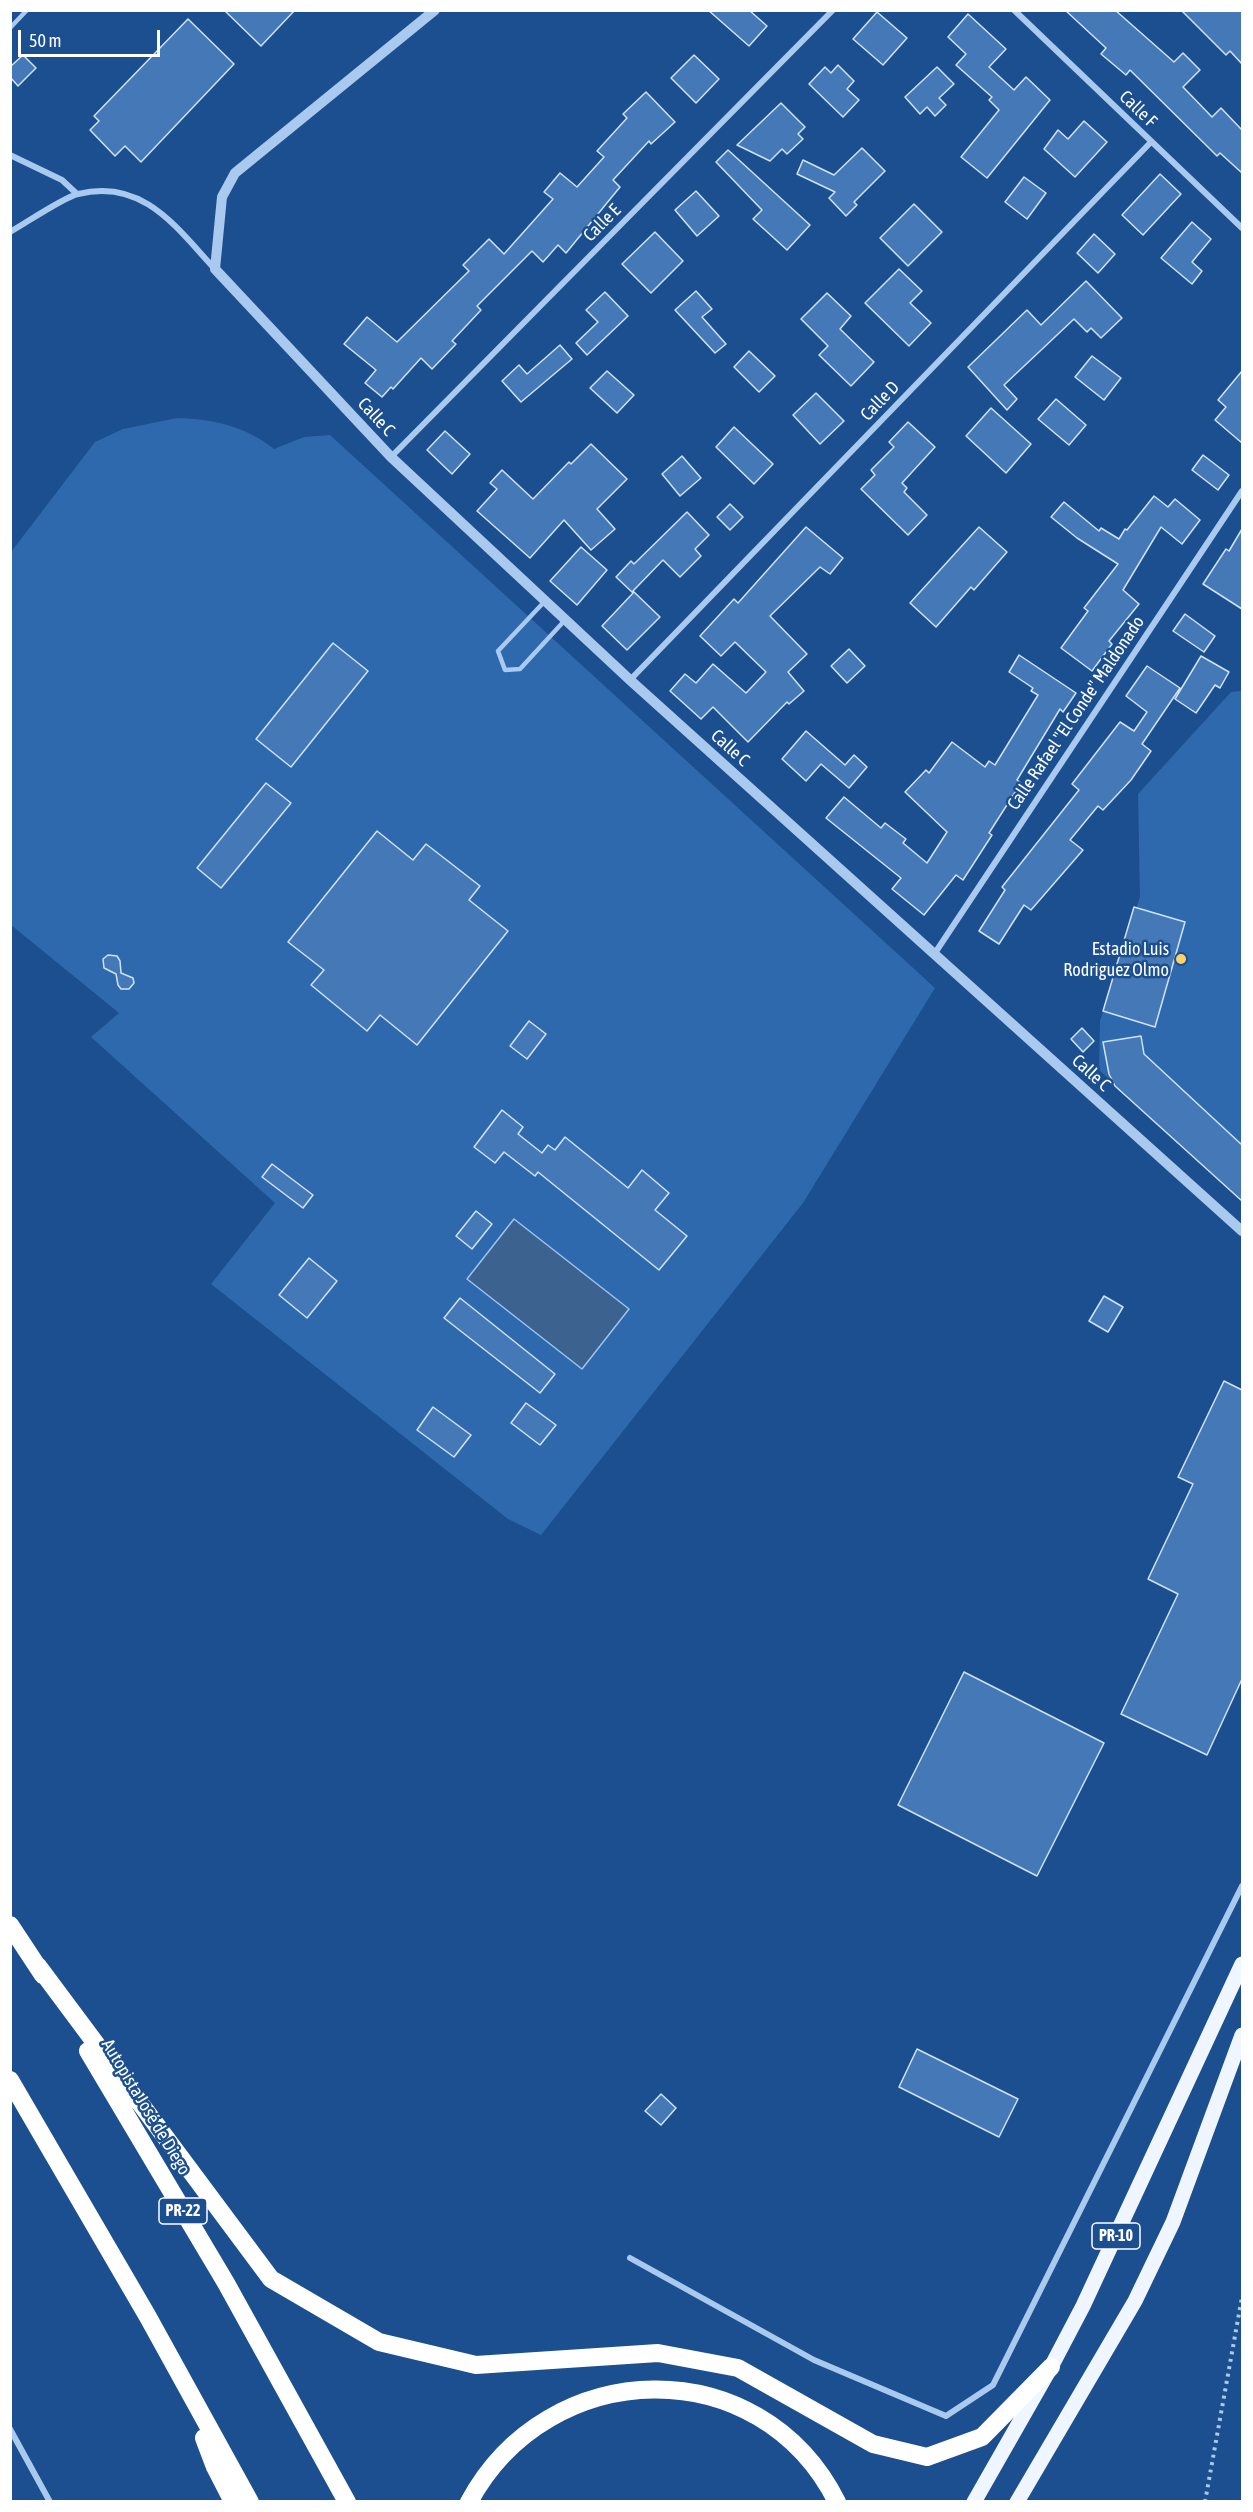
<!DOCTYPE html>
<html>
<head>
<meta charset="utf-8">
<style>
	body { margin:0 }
	#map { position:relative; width:1253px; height:2512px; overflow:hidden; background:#1b4f8f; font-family:"Asap Condensed",sans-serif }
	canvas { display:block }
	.frame { position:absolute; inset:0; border:12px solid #fff; pointer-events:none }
	.scale { position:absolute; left:18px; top:30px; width:142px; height:27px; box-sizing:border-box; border:3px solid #fff; border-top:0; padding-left:8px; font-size:18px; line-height:21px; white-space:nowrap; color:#fff; -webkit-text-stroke:4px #1b4f8f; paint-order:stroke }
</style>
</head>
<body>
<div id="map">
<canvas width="1253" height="2512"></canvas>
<div class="frame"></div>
<div class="scale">50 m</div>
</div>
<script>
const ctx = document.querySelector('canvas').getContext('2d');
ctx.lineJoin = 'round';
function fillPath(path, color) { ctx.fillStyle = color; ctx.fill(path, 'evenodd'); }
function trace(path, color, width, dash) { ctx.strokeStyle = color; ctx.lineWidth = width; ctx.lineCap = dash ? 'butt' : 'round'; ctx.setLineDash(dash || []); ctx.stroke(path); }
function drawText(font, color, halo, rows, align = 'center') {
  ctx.font = font + ' "Asap Condensed",sans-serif'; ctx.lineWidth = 5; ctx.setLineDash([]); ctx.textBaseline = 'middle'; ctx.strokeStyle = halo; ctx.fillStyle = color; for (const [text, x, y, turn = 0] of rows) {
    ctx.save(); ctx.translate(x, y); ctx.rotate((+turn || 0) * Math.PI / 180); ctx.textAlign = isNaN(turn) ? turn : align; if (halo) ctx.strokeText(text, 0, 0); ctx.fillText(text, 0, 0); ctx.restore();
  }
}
const green = new Path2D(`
	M177,418C213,419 245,426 274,449L304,437L330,435L935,988L803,1203L541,1535L508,1519L211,1284L275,1203L91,1037L119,1013L11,925V552L95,442L123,429Z
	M1242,691V1201L1099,1070L1100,1021L1140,897L1138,794L1231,692Z`);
const water = new Path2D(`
	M514,1219L629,1309L582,1369L467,1279Z`);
const building = new Path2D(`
	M224,10H295L261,46Z
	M708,10H749L767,26L749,46Z
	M1065,10H1115L1174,62L1183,53L1200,70L1183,87L1212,117L1221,108L1242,130V173L1220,153L1217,156L1130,70L1126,75L1101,54L1106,48Z
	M1181,10H1242V64L1230,51L1226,55Z
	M877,12L907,38L883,65L853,39Z
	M968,14L1006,49L989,67L1014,90L1026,77L1050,100L987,178L961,157L999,110L989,100L992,97L956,65L966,54L948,37Z
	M188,19L234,64L141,162L125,146L115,156L90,130L99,121L94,116Z
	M23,55L36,68L18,86L10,77V67Z
	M694,55L719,79L696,103L671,78Z
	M838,65L854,81L847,89L859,100L843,117L809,84L825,67L831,73Z
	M937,67L954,84L939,98L946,105L935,116L927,107L920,114L905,97Z
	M646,92L675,122L651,144L649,141L613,180L620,187L566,253L558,245L543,262L532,251L477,306L481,310L452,341L456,344L432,369L421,358L393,389L391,387L382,397L365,383L376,370L344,344L367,317L397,342L469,271L463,265L489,239L504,254L553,199L544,192L560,173L577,187L604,157L597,151L627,118L623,114Z
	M781,103L805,127L798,134L803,139L787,154L782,149L770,161L737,145Z
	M1084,121L1107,142L1075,177L1044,149L1058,130L1068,139Z
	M862,148L885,171L854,202L857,205L846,216L829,198L835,192L797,174L803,160L834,175Z
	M728,150L810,225L787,250L753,219L762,210L716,162Z
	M1160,174L1181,194L1143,235L1122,215Z
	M1024,177L1046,193L1027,219L1005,202Z
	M696,191L719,216L697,236L675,210Z
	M914,204L942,232L908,266L880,238Z
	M1192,222L1211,239L1192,262L1202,271L1192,284L1161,258Z
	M655,232L683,261L651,293L622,264Z
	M1094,234L1115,254L1098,273L1077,253Z
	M899,269L922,291L910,303L931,323L909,346L865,303Z
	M1086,281L1122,318L1101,338L1091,328L1087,332L1074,319L1004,385L1017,399L1007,410L968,367L1027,310L1041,325Z
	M696,291L712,309L702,317L726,344L715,353L675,310Z
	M605,292L628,316L587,355L576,343L598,322L586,310Z
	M827,293L851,316L840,329L874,362L851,386L819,355L828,346L801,319Z
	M560,345L572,359L521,402L502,381L519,365L527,374Z
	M749,351L775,376L759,392L734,367Z
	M1092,356L1121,378L1104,400L1075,377Z
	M607,371L634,395L617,413L590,388Z
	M1242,371V443L1215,420L1226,407L1218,400Z
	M816,393L844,421L820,444L793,415Z
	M1056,399L1086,425L1069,445L1038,419Z
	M991,408L1031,444L1006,473L966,436Z
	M908,422L935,447L902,483L907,488L904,492L927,515L908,535L861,489L875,475L871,470L894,447L889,442Z
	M734,427L773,464L754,484L716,447Z
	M445,431L470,454L452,474L427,450Z
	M591,444L627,479L597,509L615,529L591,550L564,520L530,558L477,511L497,489L490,483L502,470L533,499L569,462L571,464Z
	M1203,455L1229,475L1218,490L1192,470Z
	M682,456L701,478L680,496L662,474Z
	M1154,496L1168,507L1175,499L1200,520L1182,544L1161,527L1123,590L1139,604L1109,641L1112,644L1092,671L1061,648L1088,611L1084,608L1118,564L1077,538L1051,517L1064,502L1099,531L1101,528L1119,539L1125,529L1127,530Z
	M730,504L743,517L730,530L717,517Z
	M687,512L709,535L695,549L701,556L680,577L663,560L632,592L616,577L631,561L634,564Z
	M806,527L843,558L830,574L820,567L770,616L807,654L788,672L804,691L789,704L787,702L748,742L713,707L701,719L670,691L685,674L696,683L713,664L746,693L766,672L735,642L721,656L700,636L734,599L738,603Z
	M979,527L1007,552L974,590L971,587L936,627L910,603Z
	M1242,529V609L1203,584L1226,549L1229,551Z
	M581,547L607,570L577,605L550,581Z
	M634,592L660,617L627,650L602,626Z
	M1185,614L1215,636L1204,652L1173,631Z
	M333,643L368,671L291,767L256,739Z
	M849,649L865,666L847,683L831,666Z
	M1019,655L1076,693L1063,712L1060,709L1017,780L1021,783L989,833L992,835L963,880L956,875L924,915L892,889L901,878L826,818L844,797L881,828L885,823L906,839L903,843L927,863L947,832L905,792L926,770L929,773L952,742L985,767L989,761L995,765L1038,695L1031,691L1033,688L1009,672Z
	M1201,656L1229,672L1220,688L1215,685L1196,713L1175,699Z
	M1147,666L1180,688L1142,744L1151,751L1131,780L1103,810L1098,806L1070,840L1083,850L1031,910L1024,905L999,944L979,931L1005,890L1002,887L1079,790L1072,784L1120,722L1134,731L1147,712L1126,696Z
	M806,731L845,765L854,755L867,767L849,788L821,764L806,781L782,759Z
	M266,783L291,803L221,888L197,868Z
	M377,831L413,860L426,844L480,886L469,900L508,931L417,1045L380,1015L367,1031L311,985L324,970L288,942Z
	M1134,907L1185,922L1155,1027L1103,1011Z
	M108,955L117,956L120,961L121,973L133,978L134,983L129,989H121L118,985L116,974L104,968L103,959Z
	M529,1021L546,1034L527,1059L510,1046Z
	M1082,1028L1094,1041L1083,1052L1071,1039Z
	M1141,1036L1144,1054L1242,1145V1201L1115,1086L1109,1074L1103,1042Z
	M502,1110L523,1127L518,1134L542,1153L548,1145L555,1150L565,1137L628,1188L642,1170L669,1193L655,1210L687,1236L659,1270L538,1172L535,1176L504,1152L495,1163L474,1147Z
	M272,1164L313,1195L303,1208L262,1177Z
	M476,1211L492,1224L472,1249L456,1236Z
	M309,1258L337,1281L307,1318L279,1295Z
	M1104,1296L1123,1307L1108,1332L1089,1321Z
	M460,1298L555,1374L540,1393L444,1318Z
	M1224,1381L1242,1390V1679L1207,1755L1121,1714L1178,1594L1148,1579L1193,1484L1178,1477Z
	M526,1403L556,1425L540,1445L511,1423Z
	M433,1407L471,1435L454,1457L417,1430Z
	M964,1672L1104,1743L1037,1876L898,1805Z
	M917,2049L1018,2099L999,2137L899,2087Z
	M661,2094L676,2108L661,2125L645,2111Z`);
const path = new Path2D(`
	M1205,2502L1242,2297`);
const service = new Path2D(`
	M10,28L27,10
	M545,601L498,651L505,670L520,669L566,619`);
const minor = new Path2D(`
	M1014,10L1242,228
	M10,155L62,180L77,194
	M10,232C26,223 64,197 78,194C143,178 176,227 214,268
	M391,457L833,10
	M630,680L1151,142
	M935,953L1242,491
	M630,2258L814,2360L946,2416L993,2385L1242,1886
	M10,2429L50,2502`);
const tertiary = new Path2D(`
	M435,10L235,173L222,197L215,269L391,457L630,680L1242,1231`);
const primary = new Path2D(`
	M974,2502L1051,2367L1083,2306L1242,1964
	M1017,2502L1135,2301L1173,2222L1242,2035`);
const motorway = new Path2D(`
	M10,1925L43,1975
	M38,1966L271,2279L379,2342L476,2365L658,2353L738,2368L873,2444L927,2457L982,2437L1051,2367
	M88,2051L226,2283L347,2502
	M10,2080L148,2317L250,2502
	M204,2438L215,2467L233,2502
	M469,2502C548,2355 760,2349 837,2502`);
const markers = [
	[1181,959,6,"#ffd166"]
];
const shields = [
	[183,2211,48],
	[1116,2236,48]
];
const shieldNames = [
	["PR-22",183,2211],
	["PR-10",1116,2236]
];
const streetNames = [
	["Calle F",1138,109,44],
	["Calle E",602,223,-45],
	["Calle D",880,401,-46],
	["Calle C",376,417,47],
	["Calle Rafael \"El Conde\" Maldonado",1076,713,-56],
	["Calle C",730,748,42],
	["Calle C",1091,1073,42],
	["Autopista José de Diego",146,2107,59]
];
const poiNames = [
	["Estadio Luis",1169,949],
	["Rodriguez Olmo",1169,970]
];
fillPath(green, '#2e69ad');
fillPath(water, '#3c6290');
trace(water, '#9cc4f0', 1.5);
fillPath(building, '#4478b7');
trace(building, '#cfe3fa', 1.5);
trace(path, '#a9c9ee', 4, [3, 4.5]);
trace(service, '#a9c9ee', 4.5);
trace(minor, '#a9c9ee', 6);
trace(tertiary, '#a9c9ee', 10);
trace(primary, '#f0f6ff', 15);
trace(motorway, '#fff', 18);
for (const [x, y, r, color] of markers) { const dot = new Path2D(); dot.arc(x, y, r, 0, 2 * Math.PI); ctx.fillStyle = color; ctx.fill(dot); trace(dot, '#1b4f8f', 2); }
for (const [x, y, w] of shields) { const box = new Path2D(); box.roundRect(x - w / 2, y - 13, w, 26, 4.5); ctx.fillStyle = '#1b4f8f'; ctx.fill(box); trace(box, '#fff', 1.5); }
drawText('bold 16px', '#fff', null, shieldNames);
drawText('18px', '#fff', '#1b4f8f', streetNames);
drawText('18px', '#fff', '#1b4f8f', poiNames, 'right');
</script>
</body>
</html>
